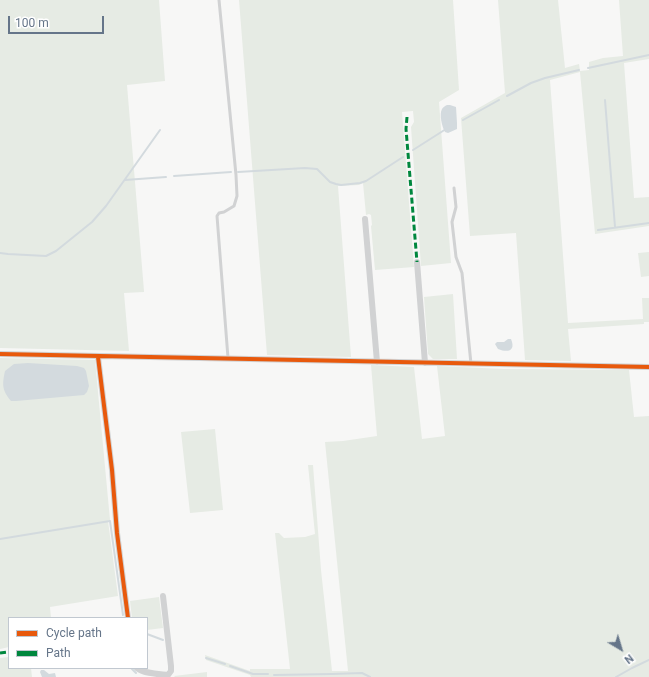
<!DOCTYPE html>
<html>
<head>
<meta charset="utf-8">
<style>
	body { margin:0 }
	#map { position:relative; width:649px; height:677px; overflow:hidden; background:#f7f7f6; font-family:Roboto,sans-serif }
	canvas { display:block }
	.legend { position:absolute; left:8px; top:617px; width:140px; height:52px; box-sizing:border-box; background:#fff; border:1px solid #c1c8d0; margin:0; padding:5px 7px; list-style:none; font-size:12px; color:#657589 }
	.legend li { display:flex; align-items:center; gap:8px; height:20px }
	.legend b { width:20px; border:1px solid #c1c8d0 }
	.north { position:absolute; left:601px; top:629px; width:40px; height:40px; -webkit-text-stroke:3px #fff; paint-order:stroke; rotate:142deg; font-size:11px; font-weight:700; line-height:16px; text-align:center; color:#657589 }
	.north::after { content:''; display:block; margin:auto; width:14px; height:18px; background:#657589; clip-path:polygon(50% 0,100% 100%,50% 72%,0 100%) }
	.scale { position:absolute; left:8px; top:16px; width:96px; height:18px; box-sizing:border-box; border:2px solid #657589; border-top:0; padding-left:5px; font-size:12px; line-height:14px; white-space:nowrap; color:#657589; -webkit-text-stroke:3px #fff; paint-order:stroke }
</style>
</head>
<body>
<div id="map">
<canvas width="649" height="677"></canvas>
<ul class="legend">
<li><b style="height:5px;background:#e8590c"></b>Cycle path</li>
<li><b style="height:5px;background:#00873e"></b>Path</li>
</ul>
<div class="north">N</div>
<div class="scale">100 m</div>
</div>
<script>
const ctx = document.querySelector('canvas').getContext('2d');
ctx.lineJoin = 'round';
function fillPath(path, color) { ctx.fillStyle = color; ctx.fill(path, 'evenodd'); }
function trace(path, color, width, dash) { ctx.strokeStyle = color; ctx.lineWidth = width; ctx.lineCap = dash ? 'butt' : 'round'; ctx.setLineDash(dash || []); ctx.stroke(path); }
const green = new Path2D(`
	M0,0H159L165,81L127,85L144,291V292L124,293L129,351L0,348Z
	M239,0H453L459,90L439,102L451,263L421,266L411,127L414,122L413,111L402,112L414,267L375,270L371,226L372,225L371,215L369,214L366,215L363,183L359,185L338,186L351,357L267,355Z
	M498,0H558L565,68L579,64L580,71L589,70V62L603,58L623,56L619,0H649V59L624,63L634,198L649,197V226L595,234L580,72L550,80L568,323L643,319L642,298H649V322H644V324L568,329L571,361L525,360L516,233L470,236L461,118L505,93Z
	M649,252V276L641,277L638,253Z
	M453,294L457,359H433L428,354L424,297Z
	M0,358L95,360L110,520L108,521L118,596L50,607L51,618H9V647L0,649Z
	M371,365L414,367L422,439L445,436L437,366L504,369L629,370L634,417L649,416V677H251L250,675L206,660L205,655L250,671V669H290L275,533H279L284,538L305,537L315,534L308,465H313L321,570L332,671H348L325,442L343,441L377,436Z
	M215,429L223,510L190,513L181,432Z
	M159,597L163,628L147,630V618H132L130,601Z
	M9,657V668H31L32,677H0V658Z
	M207,672V677H175L174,676Z`);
const water = new Path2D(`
	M447,105H450L456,107L457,123V129L448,133L445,132C442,127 439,114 442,109C443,107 445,106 447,105Z
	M508,339H511C516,351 508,353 498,349L495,344L497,342H504Z
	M28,363L77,366L84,368L86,371L89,386L87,392L84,395L16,401H11C2,390 2,385 5,371L14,364Z
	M41,670H44L49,674L55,673L56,677H42L40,672Z`);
const stream = new Path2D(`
	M588,68L649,55
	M507,96L531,83L545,78L579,70
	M605,100L615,227
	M463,120L499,100
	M413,150L446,129
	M238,172L305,168L317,169L330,182L336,184L341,185L360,183L366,181L403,157
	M174,176L231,172
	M125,180L166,177
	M598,230L649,223
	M0,253L8,254L46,256L56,251L92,222L106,206L160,130
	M0,539L110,521L123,615
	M147,634L163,640
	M206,658L225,664
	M230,666L253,674H268
	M131,668L136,673
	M274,675L332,674L362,673L370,677
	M616,677L632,668L649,660`);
const lane = new Path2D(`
	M219,0L236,175L237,196L234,206L224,212L219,213L217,216L228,358
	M454,188L456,207L452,222L456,257L462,273L471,364`);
const street = new Path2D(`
	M365,219L377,362
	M417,262L425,363
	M0,354L649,367
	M98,357L112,470L117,533L128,618
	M137,668C145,674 158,674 168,675L171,671V666L163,596`);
const quiet = new Path2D(`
	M407,117L406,129L417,262
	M0,653L9,652`);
const cycleway = new Path2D(`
	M0,354L649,367
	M98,357L112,470L117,533L128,618`);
fillPath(green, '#e6ebe4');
fillPath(water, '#d3dade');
trace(stream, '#d3dade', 2);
trace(lane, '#d1d2d3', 3);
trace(street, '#d1d2d3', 6);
trace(quiet, '#00873e', 3, [6, 3]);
trace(cycleway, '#e8590c', 4);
</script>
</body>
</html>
